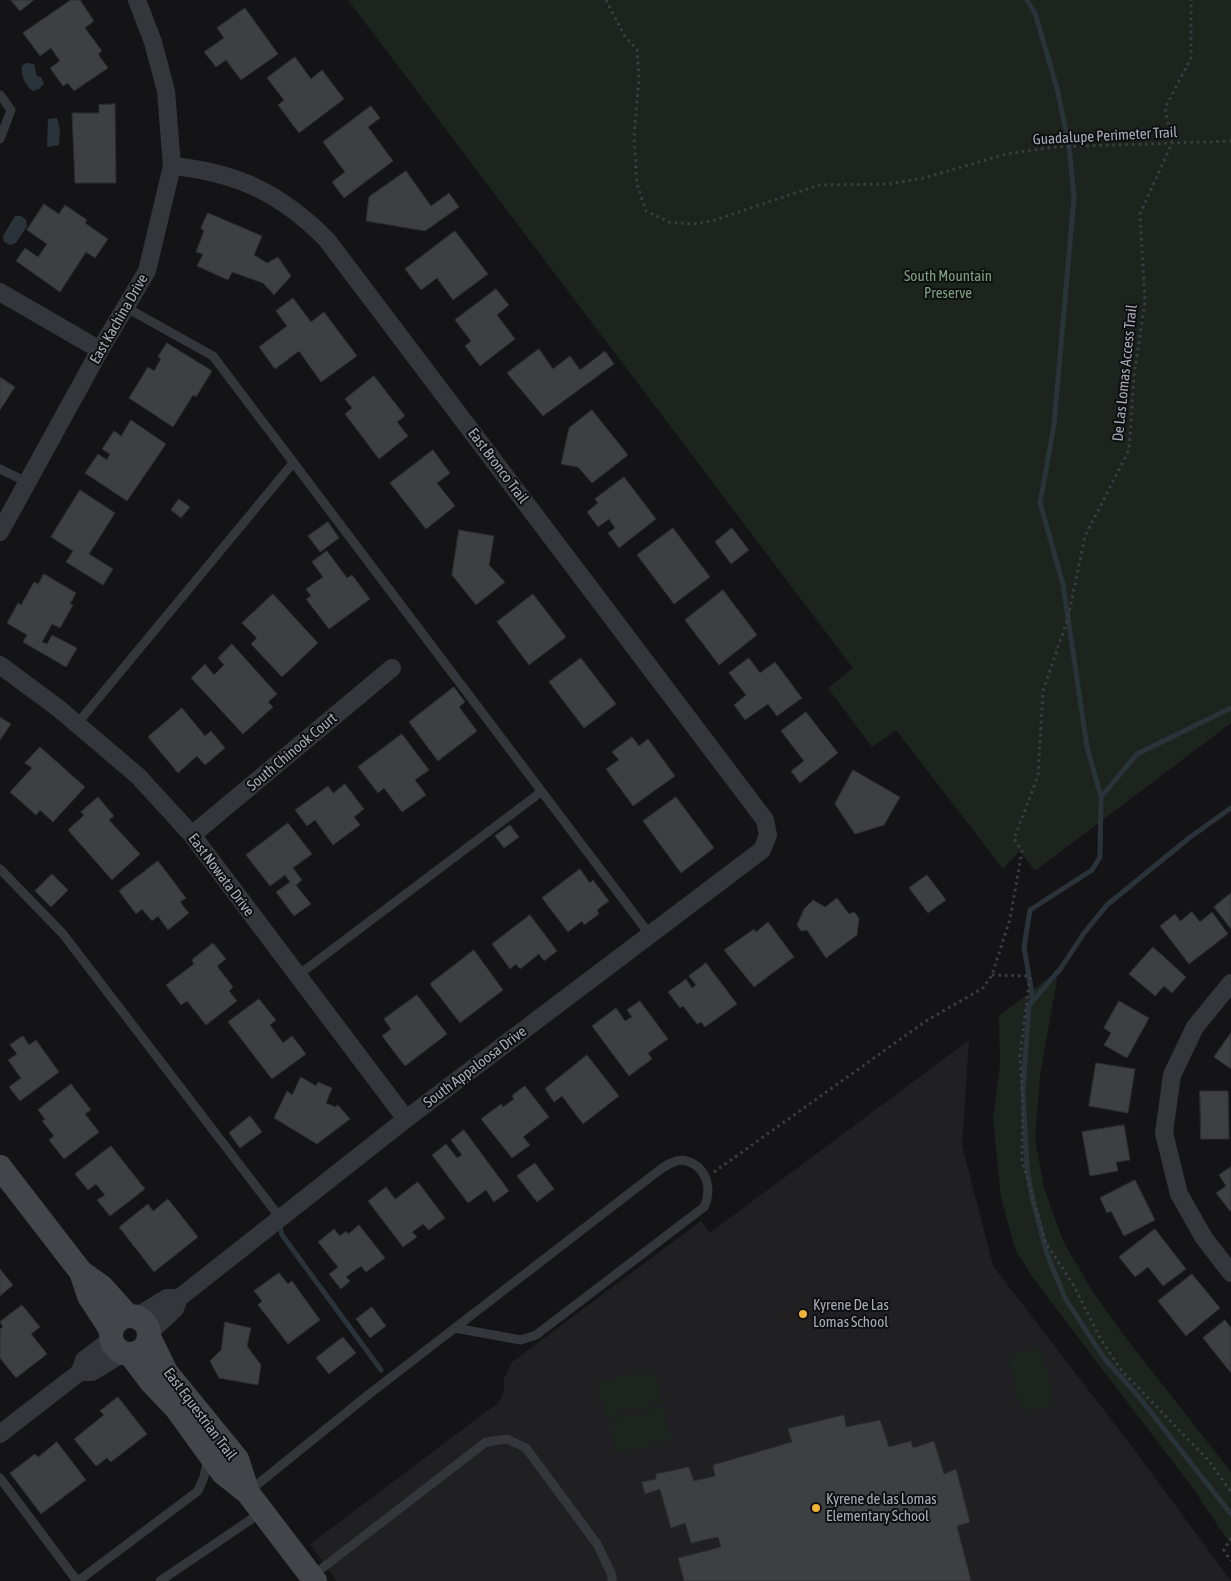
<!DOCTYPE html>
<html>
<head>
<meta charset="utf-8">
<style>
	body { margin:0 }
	canvas { display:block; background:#141416 }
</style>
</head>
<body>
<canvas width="1231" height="1581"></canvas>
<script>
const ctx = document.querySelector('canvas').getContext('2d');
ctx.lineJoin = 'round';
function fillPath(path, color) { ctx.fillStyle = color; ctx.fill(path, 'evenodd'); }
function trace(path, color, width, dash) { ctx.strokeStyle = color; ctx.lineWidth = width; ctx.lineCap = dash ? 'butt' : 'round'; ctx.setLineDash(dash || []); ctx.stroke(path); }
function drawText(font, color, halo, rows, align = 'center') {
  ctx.font = font + ' "Asap Condensed",sans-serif'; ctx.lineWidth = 4; ctx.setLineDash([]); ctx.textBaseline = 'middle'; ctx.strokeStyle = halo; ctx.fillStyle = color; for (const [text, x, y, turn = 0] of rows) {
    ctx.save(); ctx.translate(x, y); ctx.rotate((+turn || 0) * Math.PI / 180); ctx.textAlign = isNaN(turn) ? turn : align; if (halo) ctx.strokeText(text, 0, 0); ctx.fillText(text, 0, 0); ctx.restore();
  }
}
const built = new Path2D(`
	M969,1040L962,1145L993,1266L1133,1448L1231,1581H337L310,1544L499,1402L504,1392V1379L512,1362L701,1221L710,1233Z`);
const green = new Path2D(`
	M348,0H1231V723L1035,871L1020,851L1003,869L896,730L872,747L828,688L853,668Z
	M1054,974L1057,979L1040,1076L1035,1139L1044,1188L1063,1241L1093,1292L1122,1333L1231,1472V1545L1192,1487L1033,1278L1015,1249L1001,1197L993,1119L1000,1065L999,1016Z
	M1040,1348L1056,1404L1023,1413L1007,1357Z
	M653,1368L662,1402L606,1416L597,1382Z
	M663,1407L672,1440L616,1454L608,1421Z`);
const water = new Path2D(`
	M26,63L34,64L37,76L41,77L44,84L39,89L33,91C26,87 20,74 22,66Z
	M57,118L60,130L59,145L47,147L48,119Z
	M15,216H21L26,220L27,226L16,243L10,245L4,242L3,236Z`);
const stream = new Path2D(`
	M1027,0L1035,13L1057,88L1069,146L1074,197L1054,425L1040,503L1063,584L1087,747L1101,797
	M1231,808L1189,838L1107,905L1084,933L1061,968L1029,1005L1023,1090L1027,1167L1032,1197L1047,1254L1065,1298L1104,1358L1139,1397L1231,1514
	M1033,1000L1024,947L1030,910L1092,870L1100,857L1101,797L1137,754L1231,708
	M279,1223L282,1235L381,1370`);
const building = new Path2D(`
	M11,0H34L20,11Z
	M71,0H80L94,21L85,28L102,51L98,54L108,68L74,91L68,83L63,86L50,68L60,61L51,48L40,56L23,33Z
	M245,8L278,54L241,80L226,60L216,67L204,52L224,38L217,28Z
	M295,57L311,79L322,70L344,99L299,133L278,105L284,100L267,78Z
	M115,104L116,183H75L72,113H99V105Z
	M371,106L380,118L368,127L393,161L344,198L332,182L345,172L323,142Z
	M406,171L431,206L449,193L459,207L425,231L366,221L369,197Z
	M44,204L59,214L65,205L87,220L85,223L108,239L95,258L86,252L60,292L16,261L25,248L38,257L47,244L27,230Z
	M208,213L262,236L254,255L267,263L278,257L291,276L274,295L263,283L232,272L228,280L197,266L203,254L196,252L204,231L201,228Z
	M455,231L488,274L453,300L437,278L421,290L405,269Z
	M496,289L509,305L497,315L515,339L480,366L465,346L471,341L455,320Z
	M293,298L311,322L324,312L357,356L321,382L299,351L275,369L259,347L287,326L276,311Z
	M167,343L212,371L196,397L193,395L173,427L129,398L148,367L154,371L161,359L158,357Z
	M539,349L553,369L570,356L580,370L605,351L614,364L543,416L507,373Z
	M374,376L405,416L397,422L408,436L379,459L345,414L352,408L345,399Z
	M0,377L15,387L0,410Z
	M592,410L628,455L592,483L578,467L561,464L569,428Z
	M131,420L166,444L127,501L85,473L98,454L107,460L110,454L102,449L114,431L121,436Z
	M433,450L450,473L437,483L455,506L426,529L390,483Z
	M624,477L656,519L619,548L608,533L615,528L609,519L598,527L587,512L598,503L595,499Z
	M80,490L115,513L89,554L113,569L103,585L66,562L73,551L51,537Z
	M179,499L190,507L181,518L171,510Z
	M328,522L339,538L320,552L308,536Z
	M673,528L710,577L674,604L637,555Z
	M732,528L749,550L731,564L715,542Z
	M459,530L494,536L489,565L505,582L476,605L452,575Z
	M327,551L347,578L352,575L370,599L329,629L306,599L311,596L306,589L323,577L312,562Z
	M44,574L76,593L70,604L73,605L60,628L52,624L42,642L47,644L52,635L77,648L66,667L23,642L27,635L7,623L18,603L21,605L34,582L38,584Z
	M723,590L757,635L719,665L685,620Z
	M273,594L318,643L282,677L251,644L257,638L242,623Z
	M533,594L566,637L529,665L497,622Z
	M232,644L277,694L268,702L273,707L243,734L191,678L205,664L214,675L224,665L218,658Z
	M581,658L616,704L584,728L549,682Z
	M749,658L760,673L775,662L802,698L777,716L768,704L745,720L734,705L746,695L729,673Z
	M454,687L465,702L459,707L477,731L438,761L409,722Z
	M182,708L205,736L211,731L225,748L205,765L197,756L178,773L148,737Z
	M806,712L838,753L800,783L791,771L804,761L781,731Z
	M0,717L11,724L0,740Z
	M402,734L429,770L415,780L426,795L402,812L384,788L378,793L358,767Z
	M632,737L639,746L648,739L675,776L633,806L606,769L619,760L612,752Z
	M40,747L85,787L53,822L40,810L36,815L10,792L32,768L25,763Z
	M853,770L900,797L884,825L855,834L835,804Z
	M345,784L364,809L354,817L360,825L333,845L315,820L307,826L295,810L328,786L333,793Z
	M98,797L114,816L109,820L140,854L112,880L68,830L84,815L81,812Z
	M676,797L714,848L681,873L643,821Z
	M288,823L312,854L293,868L302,880L296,885L311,904L294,916L276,892L290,882L285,875L270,886L246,855Z
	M510,825L519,837L504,848L495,836Z
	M158,861L186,898L180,902L189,913L168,930L158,916L152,921L142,909L136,914L119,891Z
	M580,869L590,883L593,880L609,901L597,910L599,914L584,925L582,921L568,932L542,898Z
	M52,874L68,890L51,907L35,891Z
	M927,875L946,900L928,913L909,888Z
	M1231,893V929L1214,907Z
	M837,898L849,914L854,912L859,918L857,935L826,958L807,930L801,931L797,925L804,909L813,900L825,907Z
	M1192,912L1200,922L1212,912L1228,934L1189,964L1160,926L1175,914L1180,921Z
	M530,915L557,951L544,961L539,954L520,969L516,964L510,969L492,944Z
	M768,922L794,957L754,987L724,950L754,929L756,932Z
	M213,943L226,959L217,966L233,987L229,991L237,1001L206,1025L187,1001L181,1005L166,985L194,964L192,960Z
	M1153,947L1186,977L1172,993L1164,986L1155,996L1129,974Z
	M474,950L503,990L460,1023L430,984Z
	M706,963L737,1004L705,1027L701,1022L697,1024L683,1006L680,1008L668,992L686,979L692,988L696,985L689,976Z
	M417,995L447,1034L405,1066L382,1036L391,1029L384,1019Z
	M259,999L276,1020L270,1025L283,1043L292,1036L306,1054L272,1079L228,1022Z
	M640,1001L668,1039L648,1053L652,1059L629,1076L592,1026L616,1008L625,1021L632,1017L627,1010Z
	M1119,1001L1149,1018L1127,1058L1104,1045L1111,1033L1104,1028Z
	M1231,1033V1069L1214,1057Z
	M23,1036L29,1045L36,1040L59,1072L20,1101L9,1087L21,1078L8,1060L17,1054L10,1045Z
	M587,1055L619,1096L583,1124L562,1096L554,1102L545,1089Z
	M1096,1063L1135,1069L1128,1113L1089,1106Z
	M301,1077L316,1086L318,1082L332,1088L326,1103L335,1107L338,1105L350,1119L317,1144L274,1118L287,1091L292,1095Z
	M71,1084L91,1110L85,1114L99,1132L64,1159L49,1140L54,1136L42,1121L45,1119L38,1110Z
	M525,1086L549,1117L523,1137L530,1145L512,1158L481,1119L501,1104L503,1107L514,1099L512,1096Z
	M1200,1091H1228L1229,1139H1201Z
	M250,1116L262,1132L240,1148L229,1133Z
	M1124,1125L1130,1160L1116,1162L1118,1171L1090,1176L1082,1132Z
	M464,1130L509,1191L494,1202L486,1190L468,1203L432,1155L446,1144L457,1158L462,1155L451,1140Z
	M111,1146L145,1189L110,1216L97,1200L105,1195L96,1184L88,1190L75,1174Z
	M535,1163L554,1189L537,1202L517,1176Z
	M1231,1167V1210L1230,1211L1216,1193L1226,1186L1219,1175Z
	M1135,1180L1155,1220L1124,1236L1111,1211L1107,1213L1100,1198Z
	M418,1182L445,1218L429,1230L423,1224L412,1232L417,1237L403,1247L368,1201L386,1187L395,1199Z
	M168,1199L198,1237L154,1272L119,1227L148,1204L153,1211Z
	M359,1225L385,1258L366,1272L361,1266L346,1277L350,1281L341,1289L329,1274L338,1267L318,1242L334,1229L340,1236L346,1231L348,1234Z
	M1155,1229L1186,1269L1163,1286L1148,1267L1135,1277L1119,1257Z
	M0,1269L13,1285L0,1296Z
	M279,1273L288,1284L292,1281L320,1320L288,1344L258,1305L262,1301L254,1291Z
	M1192,1274L1220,1308L1186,1336L1158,1301Z
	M22,1305L40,1327L31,1334L47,1354L16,1378L0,1358V1329L3,1327L0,1322Z
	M372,1307L386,1326L370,1338L356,1319Z
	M1225,1320L1231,1328V1373L1203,1338Z
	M225,1322L251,1328L247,1346L261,1365L258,1385L219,1378L210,1361L221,1350Z
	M343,1337L356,1353L329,1374L316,1358Z
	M118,1397L147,1434L111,1462L107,1458L96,1466L74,1439L104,1415L100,1411Z
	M844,1415L846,1427L880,1420L889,1447L911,1441L913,1448L934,1441L944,1474L956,1469L970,1522L957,1526L971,1581H684L678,1558L721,1547L718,1537L691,1543L685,1523L671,1528L660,1489L645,1494L642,1482L656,1479V1474L689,1467L694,1481L715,1476L713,1465L792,1442L788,1429Z
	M57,1442L86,1480L41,1514L10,1473L35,1454L38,1457Z`);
const path = new Path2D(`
	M606,0L625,37L637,49L639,78L634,137L637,184L646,211L669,222L692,224L712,221L819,185L889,184L924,178L1006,154L1054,147L1231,141
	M992,975L1030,976L1020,1056L1023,1104L1022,1160L1046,1243L1074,1286L1100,1338L1122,1371L1209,1461L1231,1492
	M714,1172L926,1021L983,988L992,975L1010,919L1022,851L1014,839L1038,776L1043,691L1068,618L1085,536L1129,450L1134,376L1145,302L1140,214L1172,143L1165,108L1191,58V0
	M1231,1538L1224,1550L1231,1561`);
const lane = new Path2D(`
	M0,95L11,110L0,139
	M125,307L213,356L650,935
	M0,469L27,482
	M77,724L293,463
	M0,869L63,934L281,1219
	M297,976L541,792
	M0,1478L77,1581
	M248,1492L368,1395L657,1172C665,1166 676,1158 687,1161C708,1168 712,1190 704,1207L536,1335L521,1340L455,1328
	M312,1576L486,1442L507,1439L526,1448L597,1544L612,1575V1581
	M78,1581L198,1491L204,1477L208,1458
	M160,1581L262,1512`);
const street = new Path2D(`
	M0,292L100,350
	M0,532L100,350L147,271L172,166L166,91L153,42L137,0
	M0,665L58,708L138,776L192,835L406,1119
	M192,835L392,668
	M1231,983L1195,1027L1172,1075L1164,1133L1179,1194L1204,1238L1231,1273
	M136,1317L167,1298H179
	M149,1333L175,1309L179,1298L406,1119L762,850L768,835L765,820L327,240C282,194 237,172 172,166
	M80,1372H92L123,1353
	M0,1434L80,1372L84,1360L111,1339`);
const secondary = new Path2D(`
	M0,1167L81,1272L102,1287L128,1316
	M81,1272L89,1296L111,1330
	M111 1335a19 19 0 1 1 38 0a19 19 0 1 1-38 0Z
	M149,1337L166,1372L237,1459L248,1493
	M130,1354L152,1383L176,1408L223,1473L248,1493L315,1581`);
const markers = [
	[803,1314,5,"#f0b432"],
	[816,1508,5,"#f0b432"]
];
const streetNames = [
	["Guadalupe Perimeter Trail",1105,136,-3],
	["East Kachina Drive",119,319,-60],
	["De Las Lomas Access Trail",1125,373,-84],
	["East Bronco Trail",498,466,53],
	["South Chinook Court",292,752,-40],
	["East Nowata Drive",221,875,53],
	["South Appaloosa Drive",475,1067,-37],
	["East Equestrian Trail",200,1414,53]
];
const parkNames = [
	["South Mountain",948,276],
	["Preserve",948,293]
];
const poiNames = [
	["Kyrene De Las",813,1305],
	["Lomas School",813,1322],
	["Kyrene de las Lomas",826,1499],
	["Elementary School",826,1516]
];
fillPath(built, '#202023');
fillPath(green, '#1c241d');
fillPath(water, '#2a333a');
trace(stream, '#2a333a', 5);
fillPath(building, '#3e3f43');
trace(building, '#2e2e32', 1);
trace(path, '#3b3d42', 3, [2.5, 4]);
trace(lane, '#35363b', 9);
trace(street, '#35363b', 18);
trace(secondary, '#43454b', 24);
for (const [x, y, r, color] of markers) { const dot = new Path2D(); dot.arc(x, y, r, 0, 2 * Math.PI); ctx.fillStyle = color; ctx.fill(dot); trace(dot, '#0f0f11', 2); }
drawText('15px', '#a6abb6', '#0f0f11', streetNames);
drawText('15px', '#7da180', '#0f0f11', parkNames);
drawText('15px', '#a6abb6', '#0f0f11', poiNames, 'left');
</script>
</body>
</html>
